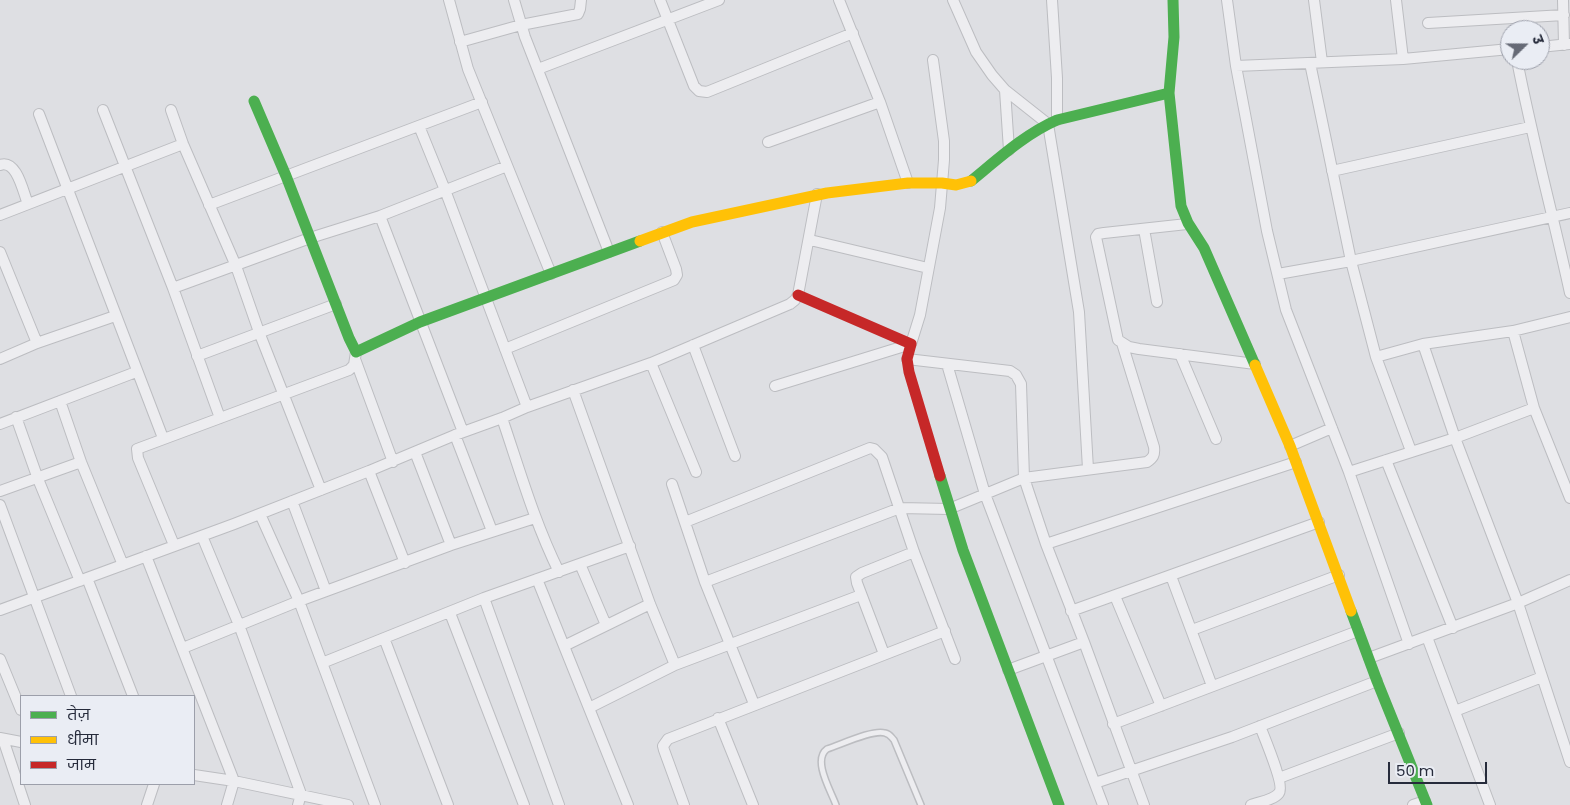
<!DOCTYPE html>
<html>
<head>
<meta charset="utf-8">
<style>
	body { margin:0 }
	#map { position:relative; width:1570px; height:805px; overflow:hidden; background:#dedfe3; font-family:Poppins,"Noto Sans Devanagari",sans-serif }
	canvas { display:block }
	.legend { position:absolute; left:20px; top:695px; width:175px; height:90px; box-sizing:border-box; background:#eaedf4; border:1px solid #9c9faa; margin:0; padding:6px 9px; list-style:none; font-size:15px; color:#262b3b }
	.legend li { display:flex; align-items:center; gap:10px; height:25px }
	.legend b { width:25px; border:1px solid #9c9faa }
	.north { position:absolute; left:1500px; top:20px; width:50px; height:50px; box-sizing:border-box; background:#eaedf4; border:1px solid #9c9faa; border-radius:50%; rotate:68deg; font-size:14px; font-weight:700; line-height:20px; text-align:center; color:#262b3b }
	.north::after { content:''; display:block; margin:auto; width:18px; height:22px; background:#666a76; clip-path:polygon(50% 0,100% 100%,50% 72%,0 100%) }
	.scale { position:absolute; left:1388px; top:762px; width:99px; height:22px; box-sizing:border-box; border:2px solid #262b3b; border-top:0; padding-left:6px; font-size:15px; line-height:18px; white-space:nowrap; color:#262b3b; -webkit-text-stroke:4px #eaedf4; paint-order:stroke }
</style>
</head>
<body>
<div id="map">
<canvas width="1570" height="805"></canvas>
<ul class="legend">
<li><b style="height:6px;background:#4caf50"></b>तेज़</li>
<li><b style="height:6px;background:#ffc107"></b>धीमा</li>
<li><b style="height:6px;background:#c62828"></b>जाम</li>
</ul>
<div class="north">उ</div>
<div class="scale">50 m</div>
</div>
<script>
const ctx = document.querySelector('canvas').getContext('2d');
ctx.lineJoin = 'round';
function trace(path, color, width, dash) { ctx.strokeStyle = color; ctx.lineWidth = width; ctx.lineCap = dash ? 'butt' : 'round'; ctx.setLineDash(dash || []); ctx.stroke(path); }
const lane = new Path2D(`
	M836,805C831,791 812,760 827,749C840,745 873,729 885,733C890,734 891,737 894,740L921,805`);
const street = new Path2D(`
	M449,0L468,69L551,274
	M514,0L525,37L609,252
	M660,0L694,86L699,91L707,92L853,33
	M839,0L880,102L908,183
	M953,0L976,52L992,75L1005,90L1009,150
	M1052,0L1057,78V120
	M1227,0L1236,66L1267,231L1286,310L1349,472L1409,644
	M1314,0L1322,62
	M1396,0L1403,59
	M1563,0L1564,45
	M1428,23L1564,15
	M460,42L521,25L578,14L580,9L581,0
	M1540,47L1569,44
	M1517,60C1532,138 1553,215 1570,293
	M1310,63L1351,261L1376,357L1411,451
	M1236,66L1403,59L1510,49
	M538,69L719,0
	M1005,90L1048,124L1079,312L1088,469
	M103,110L173,288L220,418
	M171,110L183,144L236,266L259,332L321,490
	M39,114L163,438
	M419,126L445,190L527,407
	M768,142L880,102
	M0,165C17,159 23,192 28,204
	M1332,171L1530,127
	M209,205L482,102
	M0,215L183,144
	M380,216L463,432
	M1187,224L1104,233L1098,234L1096,237L1118,340L1129,347L1139,349L1255,364
	M1144,229L1157,302
	M810,240L928,268
	M0,252L37,343
	M1278,274L1351,261L1570,213
	M173,288L310,238L380,216L507,166
	M1513,331L1534,408L1570,498
	M1423,344L1455,438L1518,603L1570,762
	M693,345L735,456
	M505,349L674,280L677,275L676,269L662,232
	M1180,354L1216,439
	M197,356L336,304
	M1376,357L1423,344L1513,331L1570,317
	M0,359L37,343L115,316
	M355,359L393,462
	M907,359L1010,371L1016,375L1021,384L1024,478L1046,544L1084,642L1144,805
	M651,363L696,472
	M947,364L985,494L1103,805
	M775,386L911,344L920,315L940,208L944,160V141L933,60
	M573,390L650,604L675,665
	M60,401L81,462L123,565
	M16,417L38,479L80,581
	M502,418C520,471 534,521 559,572
	M0,424L136,372
	M455,435L492,531
	M1290,446L1332,428
	M415,452L451,545
	M1386,460L1453,628
	M369,471L405,563
	M1349,472L1455,438L1534,408
	M672,484L705,582L754,704
	M0,491L81,462
	M292,501L326,591
	M0,505L71,696
	M260,514L299,601L375,805
	M685,522L870,448L874,449L882,457L914,552L955,659
	M202,536L239,625L301,794L298,805
	M1046,544L1296,462
	M174,545L138,458L137,449L349,370L354,365L356,352
	M146,556L234,781L227,805
	M580,564L606,625
	M1171,576L1212,686
	M87,578L133,696
	M537,579L628,805
	M705,582L900,508L949,509L1024,478L1147,462C1153,458 1155,455 1154,447L1122,343
	M1115,596L1161,706
	M484,598L559,805
	M0,610L234,524L369,471L455,435L502,418L527,407L651,363L790,304L795,300L798,295L817,194
	M1071,611L1319,522
	M450,613L524,805
	M1192,630L1339,575
	M1427,637L1490,805
	M384,638L448,805
	M564,646L650,604
	M183,648L299,601L451,545L535,518
	M884,654L857,583L856,577L862,573L914,552
	M1369,658L1518,603L1570,580
	M0,659L21,710
	M322,663L484,598L630,546
	M1008,670L1084,642
	M589,708L675,665L861,595
	M1455,711L1542,677
	M718,718L753,805
	M1113,724L1358,631
	M0,738L21,742
	M3,739L25,805
	M194,775L234,781L348,805
	M1279,778L1399,733
	M1095,783L1232,737L1377,681
	M147,805L154,784
	M684,805L664,750L663,746L668,739L945,631
	M1251,805C1259,802 1274,800 1279,793C1285,785 1264,737 1260,726
	M1413,805L1425,801`);
const fast = new Path2D(`
	M1173,0L1174,37L1169,93L1181,206L1188,223L1204,248L1255,365
	M254,101L286,176L349,338L356,352L420,322L640,241
	M971,181C998,159 1025,134 1057,120L1169,93
	M940,476L963,550L1059,805
	M1351,611L1377,681L1427,805`);
const slow = new Path2D(`
	M640,241L692,222L827,193L908,183H942L956,185L971,181
	M1255,365L1290,446L1351,611`);
const jam = new Path2D(`
	M798,295L911,344L907,359L909,372L940,476`);
trace(lane, '#bcbdc1', 8);
trace(street, '#bcbdc1', 12);
trace(lane, '#ededf0', 5);
trace(street, '#ededf0', 10);
trace(fast, '#4caf50', 11);
trace(slow, '#ffc107', 11);
trace(jam, '#c62828', 11);
</script>
</body>
</html>
